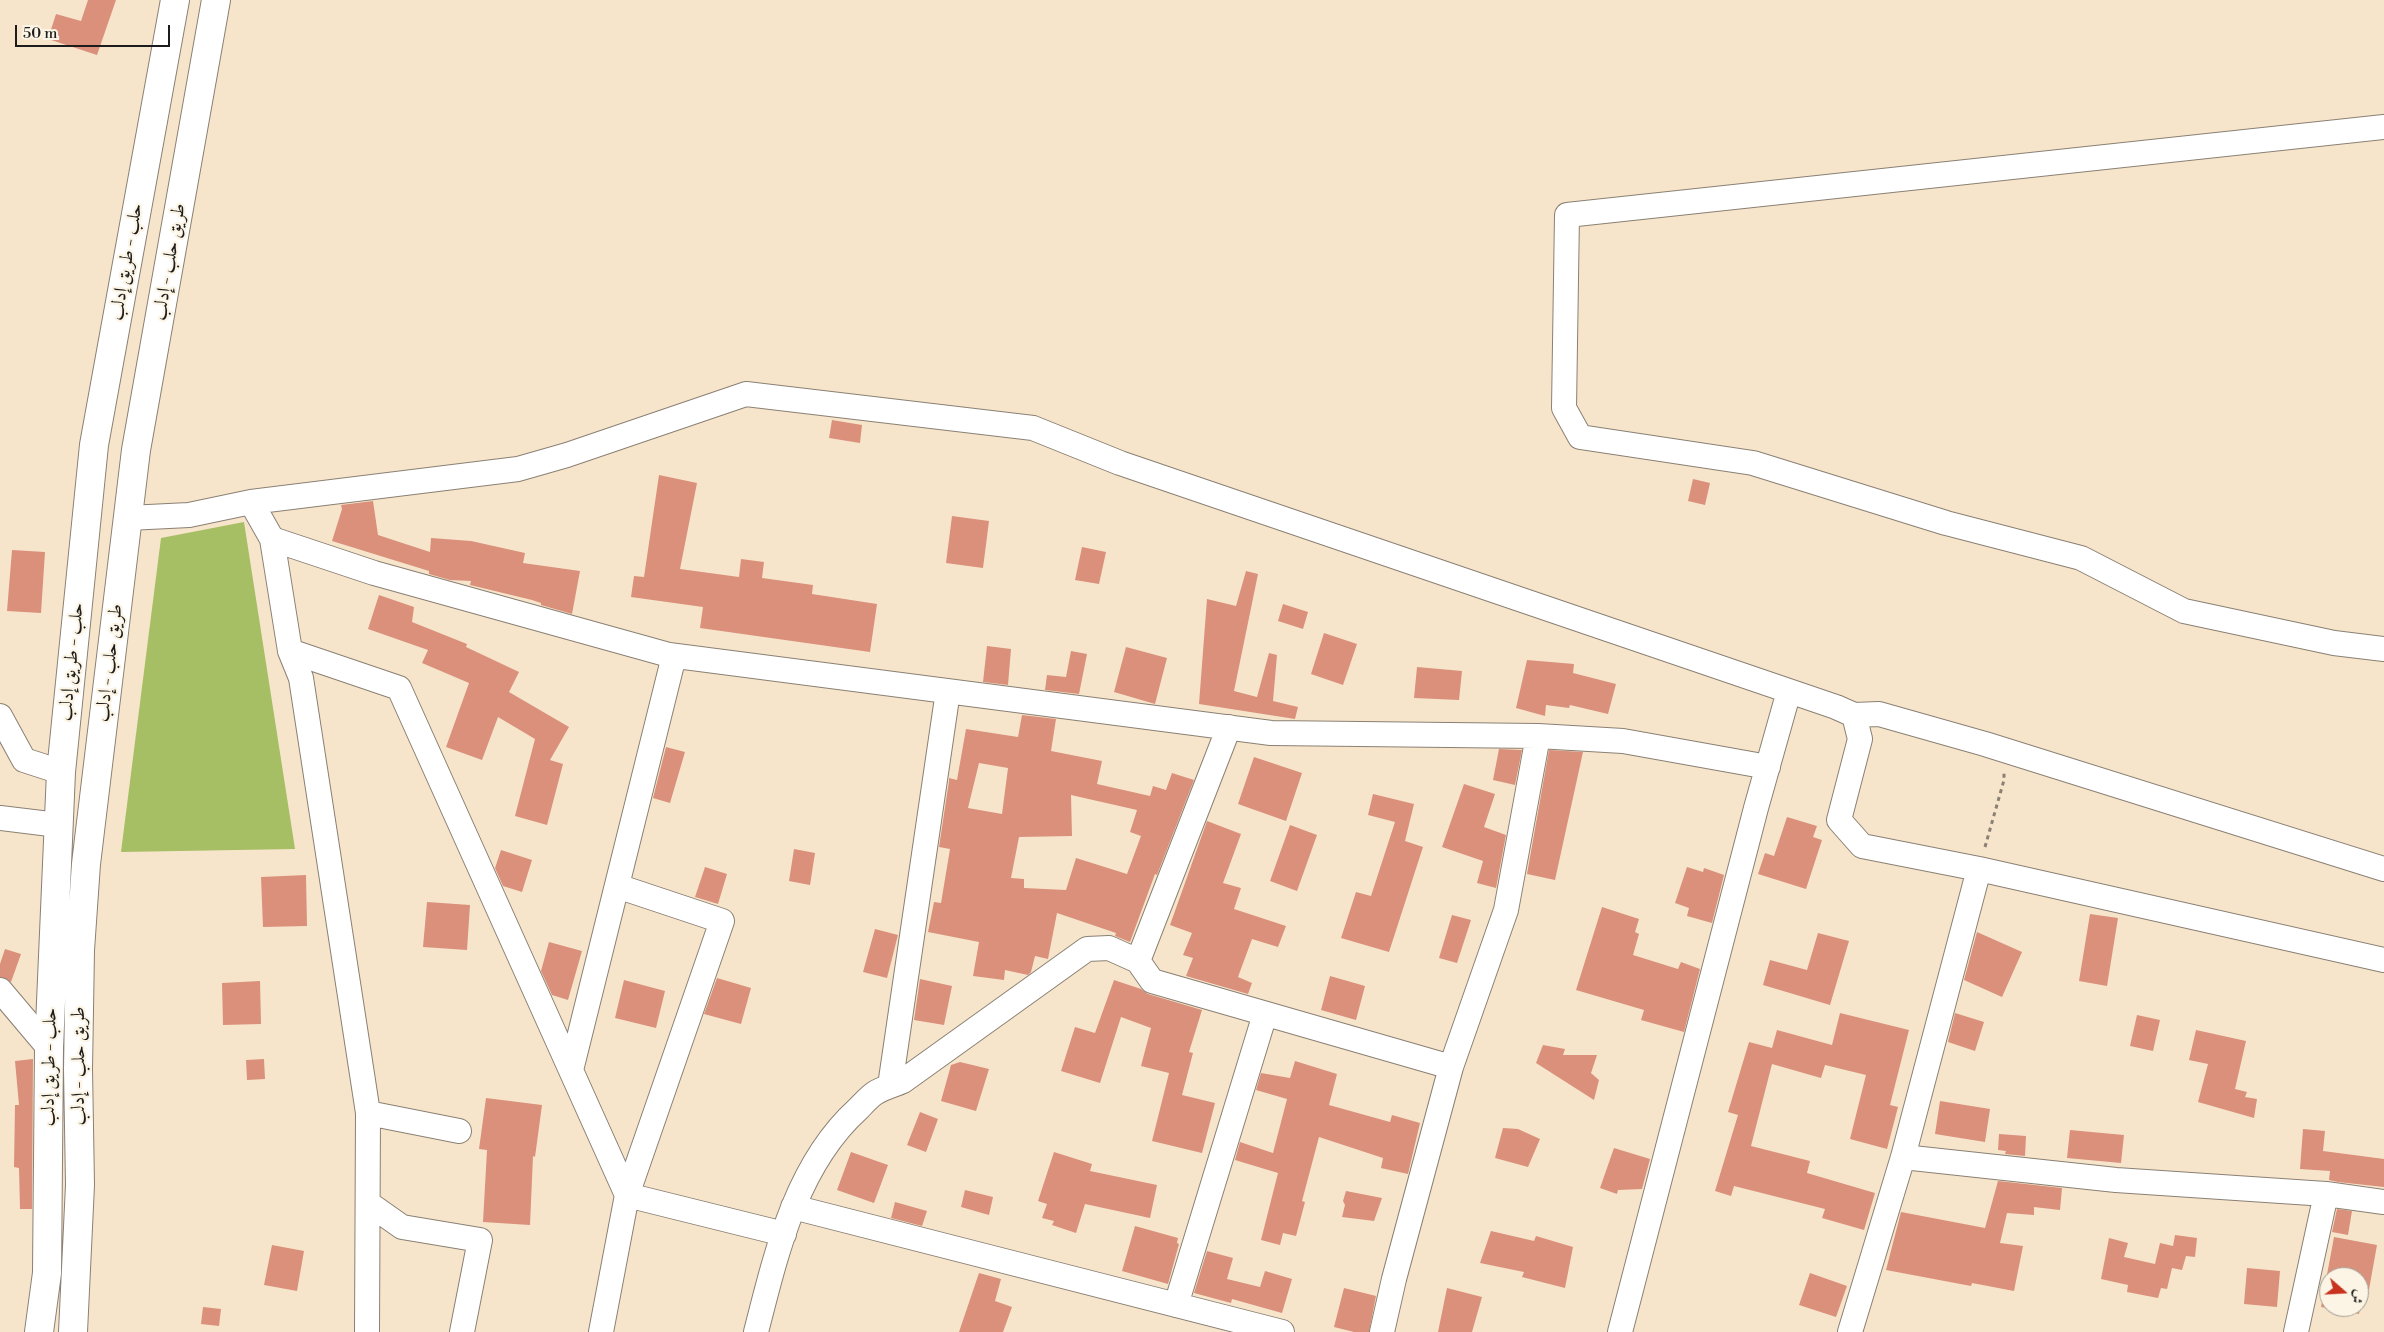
<!DOCTYPE html>
<html>
<head>
<meta charset="utf-8">
<style>
	body { margin:0 }
	#map { position:relative; width:2384px; height:1332px; overflow:hidden; background:#f7e5cb; font-family:"Libre Bodoni",Amiri,serif }
	canvas { display:block }
	.north { position:absolute; left:2319px; top:1267px; width:50px; height:50px; box-sizing:border-box; background:#fcf5e5; border:1px solid #a29e95; border-radius:50%; rotate:109deg; font-size:14px; font-weight:700; line-height:20px; text-align:center; color:#1c1c1c }
	.north::after { content:''; display:block; margin:auto; width:18px; height:22px; background:#c8321e; clip-path:polygon(50% 0,100% 100%,50% 72%,0 100%) }
	.scale { position:absolute; left:15px; top:25px; width:155px; height:22px; box-sizing:border-box; border:2px solid #1c1c1c; border-top:0; padding-left:6px; font-size:15px; line-height:18px; white-space:nowrap; color:#1c1c1c; -webkit-text-stroke:4px #fcf5e5; paint-order:stroke }
</style>
</head>
<body>
<div id="map">
<canvas width="2384" height="1332"></canvas>
<div class="north">ش</div>
<div class="scale">50 m</div>
</div>
<script>
const ctx = document.querySelector('canvas').getContext('2d');
ctx.lineJoin = 'round';
function fillPath(path, color) { ctx.fillStyle = color; ctx.fill(path, 'evenodd'); }
function trace(path, color, width, dash) { ctx.strokeStyle = color; ctx.lineWidth = width; ctx.lineCap = dash ? 'butt' : 'round'; ctx.setLineDash(dash || []); ctx.stroke(path); }
function drawText(font, color, halo, rows, align = 'center') {
  ctx.font = font + ' "Libre Bodoni",Amiri,serif'; ctx.lineWidth = 4.5; ctx.setLineDash([]); ctx.textBaseline = 'middle'; ctx.strokeStyle = halo; ctx.fillStyle = color; for (const [text, x, y, turn = 0] of rows) {
    ctx.save(); ctx.translate(x, y); ctx.rotate((+turn || 0) * Math.PI / 180); ctx.textAlign = isNaN(turn) ? turn : align; if (halo) ctx.strokeText(text, 0, 0); ctx.fillText(text, 0, 0); ctx.restore();
  }
}
const green = new Path2D(`
	M244,522L295,849L121,852L161,538Z`);
const building = new Path2D(`
	M88,0H116L97,55L48,39L56,14L81,21Z
	M832,420L862,425L860,443L829,438Z
	M659,475L697,483L680,569L739,577L741,559L764,562L762,578L813,585L812,594L877,604L870,652L700,628L703,607L631,597L634,576L644,577Z
	M1693,479L1710,483L1705,505L1688,501Z
	M373,501L378,535L430,552L431,538L471,541L525,553L523,563L580,571L572,614L541,605V603L532,600L470,585L471,581L450,580L429,574V571L332,541L342,509L341,505Z
	M952,516L989,521L983,568L946,563Z
	M1082,547L1106,552L1099,584L1075,580Z
	M12,550L45,552L41,613L7,611Z
	M1246,571L1258,574L1234,691L1257,697L1269,653L1277,655L1273,701L1298,707L1295,719L1199,704L1207,599L1236,606Z
	M379,595L414,607L412,622L467,644L466,647L519,672L509,692L569,727L550,760L563,764L547,825L515,816L535,739L498,717L482,760L446,747L469,683L422,663L428,650L368,629Z
	M1283,604L1308,612L1303,629L1278,621Z
	M1324,633L1357,644L1343,685L1311,674Z
	M987,646L1011,649L1008,685L983,682Z
	M1126,647L1167,658L1155,704L1114,692Z
	M1071,651L1087,654L1079,694L1045,690L1047,675L1066,677Z
	M1527,660L1574,664L1573,673L1616,684L1608,714L1570,705L1569,708L1546,705L1545,716L1516,708Z
	M1417,667L1462,671L1459,700L1414,698Z
	M1022,715L1056,719L1051,751L1102,761L1097,784L1150,796L1153,786L1166,790L1172,773L1194,780L1157,875L1155,874L1130,942L1115,936L1116,933L1057,913L1048,959L1035,956L1031,972L1028,975L1005,970L1004,980L973,976L979,942L928,932L934,902L941,903L950,849L939,847L949,781V778L957,780L966,729L1018,737ZM979,763L1008,768L1002,814L968,808ZM1071,795L1137,810L1130,832L1141,836L1127,874L1076,858L1066,890L1024,888V879L1011,878L1019,837L1072,836Z
	M666,747L685,752L670,803L653,798Z
	M1499,749L1522,750L1515,785L1493,780Z
	M1549,750L1583,752L1555,880L1527,874Z
	M1254,757L1302,773L1286,821L1238,804Z
	M1464,784L1495,794L1484,827L1506,835L1496,888L1477,883L1483,861L1442,847Z
	M1373,794L1414,804L1405,841L1423,847L1389,952L1341,938L1356,892L1371,896L1395,822L1368,815Z
	M1787,817L1817,826L1813,837L1822,840L1806,889L1758,874L1765,853L1774,856Z
	M1207,821L1241,834L1223,883L1241,888L1234,909L1286,926L1278,947L1252,939L1238,977L1252,983L1248,994L1186,976L1193,958L1183,955L1192,933L1170,925Z
	M1290,825L1317,835L1297,891L1270,881Z
	M794,849L815,853L810,885L789,881Z
	M501,850L532,860L522,892L503,886L495,868Z
	M705,867L727,874L718,904L695,897Z
	M1687,867L1703,872L1704,868L1724,875L1712,923L1687,916L1689,908L1675,903Z
	M306,875L307,926L263,927L261,877Z
	M427,902L470,905L467,950L423,947Z
	M1602,907L1639,919L1635,932L1639,934L1633,955L1678,969L1681,962L1700,969L1684,1032L1641,1020L1644,1010L1576,990Z
	M2090,914L2118,918L2107,986L2079,981Z
	M1452,915L1471,920L1457,963L1439,958Z
	M875,929L898,935L887,978L863,972Z
	M1977,932L2022,952L2002,997L1964,980Z
	M1818,933L1849,941L1830,1005L1763,985L1770,960L1807,970Z
	M549,942L582,951L568,1000L552,995L541,971Z
	M5,949L21,954L11,982L0,977V964Z
	M1330,976L1365,986L1356,1020L1321,1010Z
	M717,978L751,988L741,1024L704,1014Z
	M920,979L952,986L944,1025L914,1020Z
	M624,980L665,991L656,1028L615,1018Z
	M1114,980L1141,989L1148,994L1202,1010L1189,1052L1193,1053L1182,1095L1215,1103L1202,1153L1152,1141L1169,1073L1141,1066L1151,1028L1121,1017L1100,1083L1061,1071L1075,1027L1095,1033Z
	M260,981L261,1024L223,1025L222,983Z
	M1840,1013L1909,1030L1890,1105L1898,1107L1887,1149L1850,1139L1866,1075L1825,1065L1821,1078L1772,1064L1751,1146L1810,1161L1807,1173L1875,1193L1864,1230L1822,1218L1825,1209L1734,1186L1731,1196L1715,1191L1738,1115L1728,1112L1749,1042L1772,1048L1777,1030L1832,1045Z
	M1955,1013L1984,1022L1975,1051L1948,1042Z
	M2137,1015L2160,1020L2153,1051L2130,1046Z
	M2196,1030L2246,1041L2235,1089L2247,1092L2245,1097L2257,1099L2254,1118L2198,1102L2208,1064L2189,1060Z
	M1543,1045L1565,1049L1563,1055H1597L1591,1073L1599,1080L1594,1100L1536,1063Z
	M33,1059L32,1209H20L19,1168L14,1167L15,1105H19L15,1061Z
	M264,1059L265,1079L247,1080L246,1060Z
	M1295,1061L1337,1074L1329,1105L1390,1122L1392,1115L1420,1123L1408,1174L1381,1168L1383,1158L1319,1137L1302,1201L1305,1202L1296,1236L1283,1233L1280,1245L1261,1240L1278,1173L1235,1160L1240,1142L1273,1153L1287,1099L1256,1090L1261,1073L1290,1078Z
	M960,1062L989,1069L976,1111L941,1101L951,1065Z
	M486,1098L542,1105L535,1157L533,1156L530,1225L483,1222L487,1150L479,1149Z
	M1940,1101L1990,1109L1985,1142L1935,1134Z
	M920,1112L938,1119L926,1152L907,1145Z
	M1503,1128L1518,1129L1540,1139L1528,1167L1495,1158Z
	M2303,1129L2325,1131L2323,1151L2384,1159V1187L2338,1182L2329,1180L2330,1171L2300,1169Z
	M2070,1130L2124,1135L2121,1163L2067,1158Z
	M1999,1134L2026,1136L2025,1156L2005,1154L2006,1151L1998,1150Z
	M1614,1148L1650,1159L1642,1189L1618,1190L1617,1194L1600,1188Z
	M851,1152L888,1165L874,1203L837,1190Z
	M1054,1152L1092,1164L1090,1171L1157,1185L1150,1218L1085,1204L1076,1233L1052,1225L1054,1221L1042,1218L1047,1204L1038,1201Z
	M1998,1181L2062,1188L2060,1210L2034,1207V1215L2007,1213L2000,1243L2023,1246L2014,1291L1972,1283L1971,1286L1886,1270L1901,1212L1985,1228Z
	M965,1190L993,1197L989,1215L961,1207Z
	M1346,1191L1382,1198L1374,1221L1342,1217L1345,1205L1343,1201Z
	M895,1202L927,1211L922,1226L891,1218Z
	M2337,1209L2352,1211L2348,1235L2332,1232Z
	M1135,1226L1178,1238L1177,1243L1179,1244L1168,1284L1122,1271Z
	M1491,1231L1534,1241L1536,1236L1573,1247L1565,1288L1522,1277L1524,1272L1480,1263Z
	M2175,1235L2197,1238L2195,1257L2186,1256L2182,1270L2172,1268L2167,1289L2161,1288L2158,1298L2127,1292L2128,1285L2101,1279L2109,1238L2128,1243L2124,1257L2155,1264L2160,1243L2173,1246Z
	M2334,1237L2377,1245L2368,1295L2363,1294L2359,1314L2321,1307ZM2329,1277H2359V1307H2329Z
	M272,1245L304,1251L297,1291L264,1285Z
	M1207,1251L1233,1258L1227,1279L1260,1287L1265,1271L1292,1279L1282,1313L1232,1299L1231,1303L1194,1293Z
	M2247,1268L2280,1271L2277,1307L2244,1304Z
	M979,1273L1001,1279L995,1301L1012,1307L1003,1332H959Z
	M1810,1273L1847,1286L1836,1317L1799,1305Z
	M1344,1288L1376,1296L1369,1332H1354L1334,1327Z
	M1447,1288L1482,1297L1472,1332H1438Z
	M203,1307L221,1309L219,1326L201,1324Z`);
const path = new Path2D(`
	M1985,847L2004,780V771`);
const minor = new Path2D(`
	M2384,127L1567,215L1564,408L1580,437L1753,463L1946,523L2081,558L2184,611L2334,643L2384,649
	M251,502L272,539L290,651L301,678L368,1113L367,1332
	M128,518L189,515L251,502L518,469L567,455L746,394L1033,428L1120,463L1836,707L1854,715L1879,714L1985,744L2384,869
	M272,539L374,573L669,655L1271,733L1538,736L1623,741L1768,767
	M290,651L399,688L627,1195L601,1332
	M1854,715L1860,739L1839,820L1862,846L1979,869L2384,960
	M0,716L24,760L61,772
	M1229,727L1138,961L1152,981L1451,1067
	M0,818L58,825
	M617,886L722,921L627,1195L784,1234
	M0,990L49,1048
	M571,1070L674,656
	M890,1086L948,691
	M368,1113L459,1131
	M1903,1157L2116,1180L2326,1194L2384,1202
	M368,1203L402,1227L480,1240L462,1332
	M793,1207L1282,1332
	M1176,1305L1265,1014
	M756,1332C776,1254 796,1165 858,1109C863,1104 869,1097 875,1093C883,1088 894,1085 903,1081L1087,949L1109,948L1138,961
	M1382,1332L1394,1279L1451,1067L1506,910L1538,736
	M1620,1332L1756,808L1789,691
	M1850,1332L1903,1157L1979,869
	M2296,1332L2326,1194`);
const highway = new Path2D(`
	M39,1332L47,1273L49,1048L61,772L94,445L175,0
	M73,1332L80,1185L78,1069L80,950L86,864L136,450L216,0`);
const streetNames = [
	["حلب - طريق إدلب",127,262,-80],
	["طريق حلب - إدلب",170,262,-80],
	["حلب - طريق إدلب",72,662,-84],
	["طريق حلب - إدلب",110,663,-83],
	["طريق حلب - إدلب",79,1066,-90],
	["حلب - طريق إدلب",50,1067,-89]
];
fillPath(green, '#a6be64');
fillPath(building, '#da907b');
trace(minor, '#8a8074', 26);
trace(highway, '#8a8074', 30);
trace(path, '#8a8074', 3, [4, 4]);
trace(minor, '#fff', 24);
trace(highway, '#fff', 28);
drawText('19px', '#1c1c1c', '#fcf5e5', streetNames);
</script>
</body>
</html>
